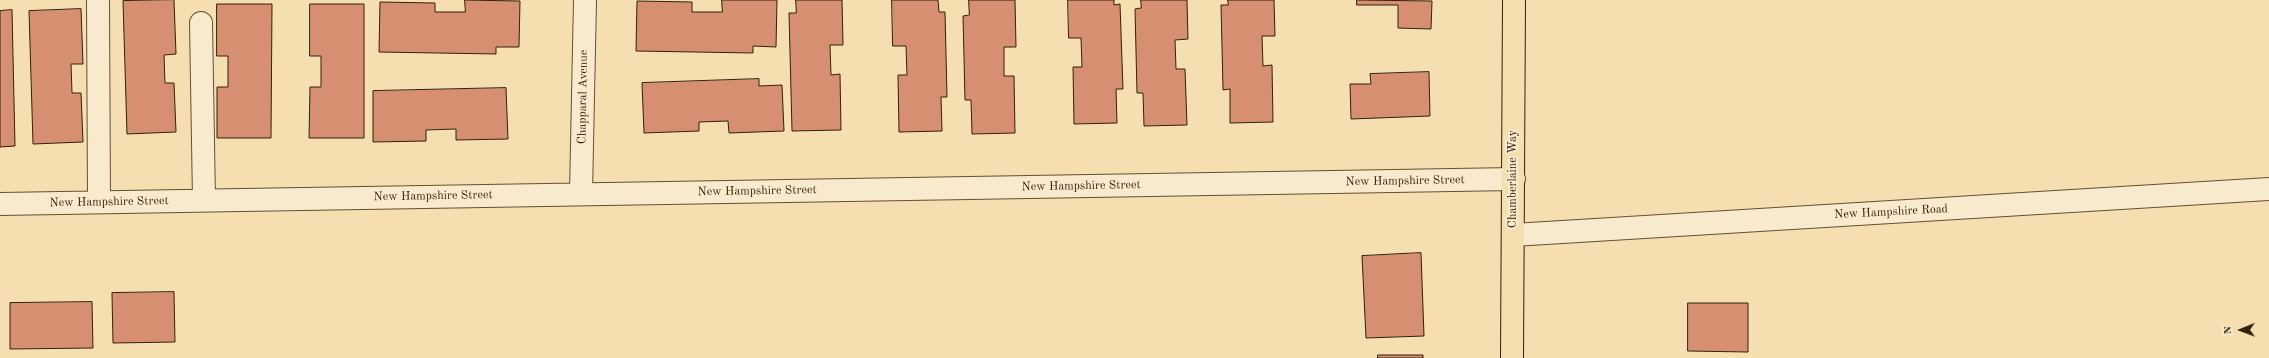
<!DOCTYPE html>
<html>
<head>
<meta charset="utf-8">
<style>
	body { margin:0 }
	#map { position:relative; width:2269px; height:358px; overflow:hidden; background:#f5dfb0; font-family:"Old Standard TT",serif }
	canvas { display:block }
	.north { position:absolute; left:2221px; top:310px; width:40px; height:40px; -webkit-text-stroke:3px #f8eacc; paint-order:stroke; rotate:269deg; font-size:11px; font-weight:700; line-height:16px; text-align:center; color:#32210b }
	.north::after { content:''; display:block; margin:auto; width:14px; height:18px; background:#32210b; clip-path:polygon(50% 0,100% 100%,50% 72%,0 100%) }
</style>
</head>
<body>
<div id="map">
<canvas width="2269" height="358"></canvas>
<div class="north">N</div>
</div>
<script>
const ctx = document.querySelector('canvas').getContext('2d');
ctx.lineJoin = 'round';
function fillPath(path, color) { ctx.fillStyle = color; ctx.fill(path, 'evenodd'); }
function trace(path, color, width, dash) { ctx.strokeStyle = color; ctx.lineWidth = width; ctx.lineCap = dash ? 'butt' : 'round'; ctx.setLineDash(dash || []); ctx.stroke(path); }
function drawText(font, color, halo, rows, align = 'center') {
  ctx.font = font + ' "Old Standard TT",serif'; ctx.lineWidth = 4; ctx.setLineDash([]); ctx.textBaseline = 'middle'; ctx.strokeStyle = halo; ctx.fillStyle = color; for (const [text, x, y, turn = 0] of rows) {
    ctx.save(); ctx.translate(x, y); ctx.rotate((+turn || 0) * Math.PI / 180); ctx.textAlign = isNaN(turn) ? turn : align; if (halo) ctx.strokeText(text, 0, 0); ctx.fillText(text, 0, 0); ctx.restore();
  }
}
const building = new Path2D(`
	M174,0L176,54L164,55L165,83H174L176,132L127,134L123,1Z
	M465,0L520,1L519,47H496V54L379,52L380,2L435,3V12H465Z
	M722,0H777L776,47L753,46V53L636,51L637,1L692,2V12H722Z
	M796,0H842L843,45H830L831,75L840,74L841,130L792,131L789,13H796Z
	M892,0H938L939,12H945L947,97H941L942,131L899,132L898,75H907L906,46H893Z
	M969,0H1015L1016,47H1004V76H1014L1015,133L972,134L971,100H965L963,16L969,15Z
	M1068,0H1114V5L1120,4L1123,89H1116L1117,123L1074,124L1073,67H1082L1081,38H1069Z
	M1141,0H1187L1188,39L1175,40L1176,69H1185L1187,125L1144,126L1143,93H1137L1135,9L1141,8Z
	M1228,0H1274L1275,36H1262L1263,66L1272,65L1273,122L1230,123V89L1223,90L1221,5H1228Z
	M1357,0L1432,1L1431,29L1398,28V5H1357Z
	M217,4H272L271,138H217V87H228V56H217Z
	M310,4H364V138H309L310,87H321V56H310Z
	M81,9L83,64H71L72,93H81L83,142L33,144L29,11Z
	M12,10L15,146L0,147V11Z
	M1429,72L1430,116L1351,119L1350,84H1371L1370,74Z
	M759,79V86L782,85L784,131L729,133L728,121L699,122V131L644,133L642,83Z
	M506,88L508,139L456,140V129L426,130V141L373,142V91Z
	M1421,253L1424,336L1366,338L1362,256Z
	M174,292L175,342L113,343L112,293Z
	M92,302L93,348L10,349V303Z
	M1688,303H1748V352L1688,351Z
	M1378,355H1423V358H1378Z`);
const minor = new Path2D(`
	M98,0L99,202
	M201,23L204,200
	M581,193L585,0
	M0,204L1514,179
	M1513,235L2269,189`);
const major = new Path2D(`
	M1512,358L1514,0`);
const streetNames = [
	["Chapparal Avenue",583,97,-89],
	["Chamberlaine Way",1513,179,-90],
	["New Hampshire Street",1405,181,-1],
	["New Hampshire Street",1081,186,-1],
	["New Hampshire Street",757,191,-1],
	["New Hampshire Street",433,196,-1],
	["New Hampshire Street",109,202,-1],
	["New Hampshire Road",1891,212,-3]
];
fillPath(building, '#d68f71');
trace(building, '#32210b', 1);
trace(minor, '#635034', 24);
trace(major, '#32210b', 24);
trace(minor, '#f8eacc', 22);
trace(major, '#f5dfb0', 22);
drawText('12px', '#32210b', '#f8eacc', streetNames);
</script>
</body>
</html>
